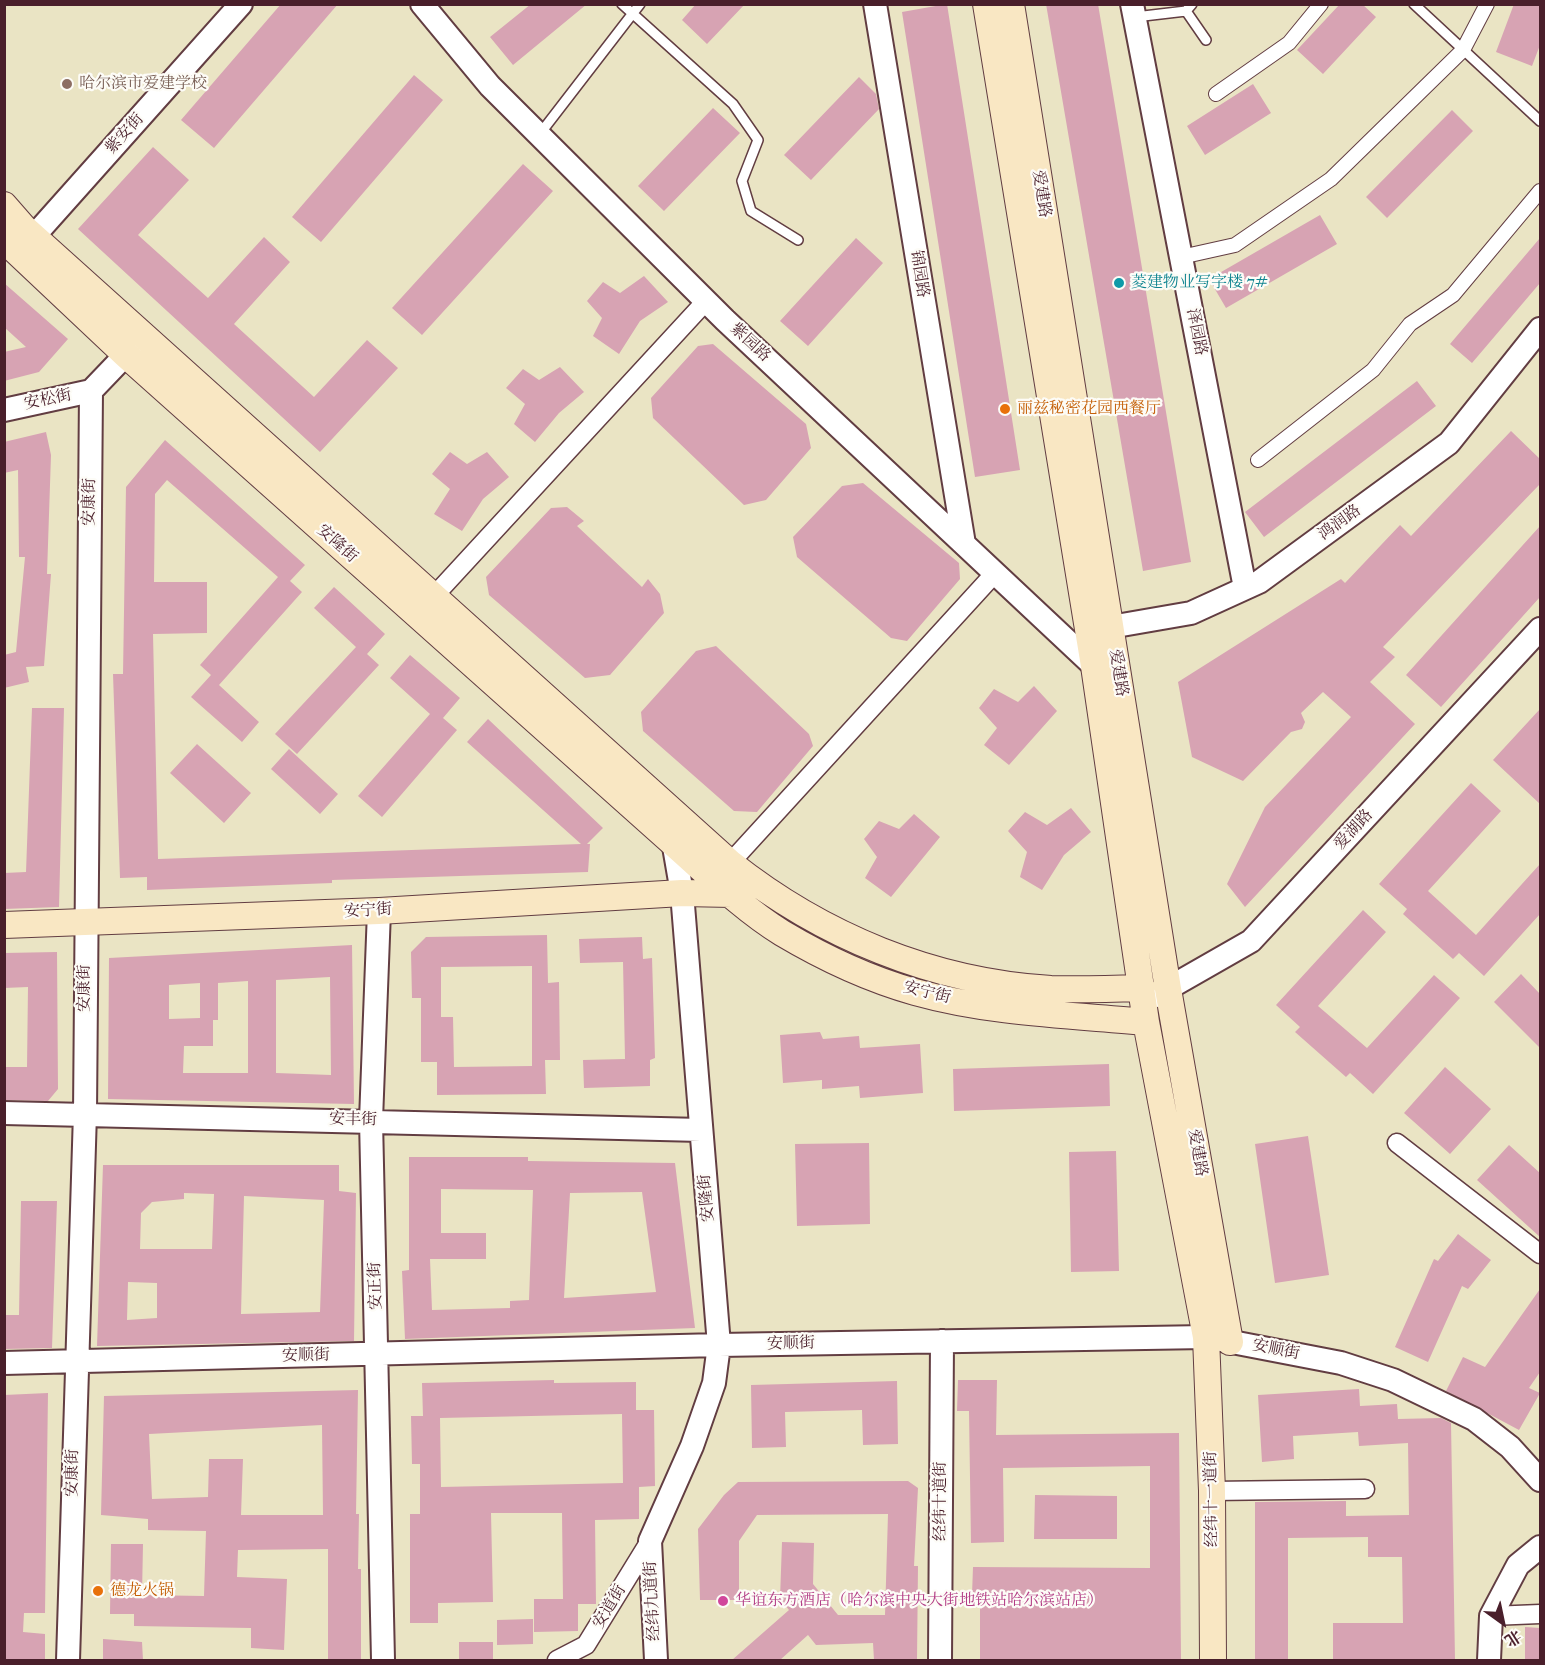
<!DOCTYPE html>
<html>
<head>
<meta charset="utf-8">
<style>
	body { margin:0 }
	#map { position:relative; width:1545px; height:1665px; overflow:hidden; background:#eae4c4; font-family:"IM FELL Great Primer","Noto Serif SC",serif }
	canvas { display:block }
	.frame { position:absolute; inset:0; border:6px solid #4a1f2b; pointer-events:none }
	.north { position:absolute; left:1473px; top:1593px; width:60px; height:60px; -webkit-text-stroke:4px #fdfcf7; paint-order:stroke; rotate:147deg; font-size:16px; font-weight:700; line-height:24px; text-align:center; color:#4a1f2b }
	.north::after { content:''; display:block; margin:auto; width:21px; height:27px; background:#4a1f2b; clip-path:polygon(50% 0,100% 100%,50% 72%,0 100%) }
</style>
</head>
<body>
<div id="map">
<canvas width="1545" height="1665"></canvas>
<div class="frame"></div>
<div class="north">北</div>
</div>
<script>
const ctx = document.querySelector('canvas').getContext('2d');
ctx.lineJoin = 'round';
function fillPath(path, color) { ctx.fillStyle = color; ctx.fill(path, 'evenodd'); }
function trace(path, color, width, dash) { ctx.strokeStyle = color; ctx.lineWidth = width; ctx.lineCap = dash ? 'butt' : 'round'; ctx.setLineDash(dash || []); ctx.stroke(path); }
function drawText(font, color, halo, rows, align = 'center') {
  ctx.font = font + ' "IM FELL Great Primer","Noto Serif SC",serif'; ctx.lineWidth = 4.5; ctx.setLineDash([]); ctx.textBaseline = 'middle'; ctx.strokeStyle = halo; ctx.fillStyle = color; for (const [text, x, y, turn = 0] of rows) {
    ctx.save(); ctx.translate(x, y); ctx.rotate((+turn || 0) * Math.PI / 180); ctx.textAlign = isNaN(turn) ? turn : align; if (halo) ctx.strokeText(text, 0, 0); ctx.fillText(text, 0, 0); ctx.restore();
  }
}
const building = new Path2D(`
	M281,4H338L214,148L181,120Z
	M531,4H587L513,65L490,37Z
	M696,4H745L707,44L682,20Z
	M947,4L1020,470L975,477L902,12Z
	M1046,4H1098L1191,562L1143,571Z
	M1340,4H1362L1376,17L1323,74L1297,50Z
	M1514,4H1540V45L1532,66L1496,52Z
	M414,75L443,100L321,242L292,217Z
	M859,77L876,94L879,109L811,180L784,155Z
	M1253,84L1271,113L1205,155L1187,126Z
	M713,108L740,133L664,211L638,186Z
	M1452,110L1473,131L1387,218L1366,197Z
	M153,147L189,180L138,235L208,298L264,237L290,262L234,324L314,397L367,340L398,368L320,452L78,229Z
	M523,164L553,191L422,335L392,308Z
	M1320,215L1337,244L1226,308L1209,279Z
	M856,238L883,263L808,346L780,321Z
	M1540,238V283L1472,363L1450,344Z
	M644,276L668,302L640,321L619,354L593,336L602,318L587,301L603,282L620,293Z
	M4,283L68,339L39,372L4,381V352L26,347L4,327Z
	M713,344L806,424L811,448L766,500L744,505L653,418L651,398L698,346Z
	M560,367L584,392L559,413L535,442L514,424L525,404L506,388L523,369L539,380Z
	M1417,381L1436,406L1264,537L1245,512Z
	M1511,431L1540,459V484L1383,647L1395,657L1370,682L1415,724L1245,907L1227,884L1265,807L1351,717L1323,692L1301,713L1305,722L1302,729L1291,732L1243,781L1192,757L1178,682L1341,579L1345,583L1400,525L1411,536Z
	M46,432L51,455L47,574H51L44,666L26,667L29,682L4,688V655L16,652L25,557H19L18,470L4,473V442Z
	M165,440L305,565L290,581L302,592L219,685L259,722L242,742L191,697L211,675L200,665L278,577L167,480L155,494L154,582H207V633L153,634L158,859L581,844L467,742L488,719L603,828L587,844H590L588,872L332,880V883L147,890V877L120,878L113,674H123L126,487Z
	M450,452L467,464L487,452L509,477L483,499L462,531L434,514L450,489L432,474Z
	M863,483L959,563L960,579L907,641L891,638L797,557L793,537L842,486Z
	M567,507L584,521L577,526L642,587L648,579L660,594L664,613L610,675L585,678L489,595L486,577L551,508Z
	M1540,526V597L1441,707L1406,675Z
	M334,587L385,634L367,654L379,665L297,754L275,734L356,647L314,608Z
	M716,646L809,734L813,746L757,812L734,811L643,731L641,712L696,651Z
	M410,655L460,698L443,718L457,730L382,817L358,796L430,714L390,678Z
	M1034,686L1057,711L1009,765L984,745L997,728L979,708L994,689L1018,702Z
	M32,708H64L59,907L4,909V873L26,872Z
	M1540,709V804L1493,760Z
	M197,744L251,793L224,823L170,773Z
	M289,749L338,794L320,814L271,769Z
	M1471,783L1501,811L1428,891L1476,935L1540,864V914L1484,976L1459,953L1453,959L1403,914L1407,909L1379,884Z
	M1071,808L1091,832L1064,855L1042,890L1020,877L1027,852L1008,831L1025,812L1047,825Z
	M914,814L940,837L891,897L865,878L877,857L864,839L879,821L899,829Z
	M1363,910L1386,932L1318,1006L1367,1048L1434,975L1460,998L1373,1094L1350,1073L1346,1077L1295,1032L1300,1027L1276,1005Z
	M547,935L548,983L559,982L560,1060H545L546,1094L437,1095V1062H421V998H412L411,952L426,937ZM532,966V1066L454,1067L453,1017H441V967Z
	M642,937L643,959L652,958L655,1058L650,1060V1086L584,1088L583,1060L625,1059L623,962L580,963L579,939Z
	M352,945L354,1104L108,1099L109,958ZM330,977L331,1075L276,1073V980ZM248,981V1073H183L184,1046H213V1020H218V983ZM200,983V1018L169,1019V985Z
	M57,952L58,1089L48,1101L4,1100V1067H27L28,987L4,988V953Z
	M1521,974L1540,994V1048L1494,1002Z
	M820,1032L823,1039L859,1036L860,1048L920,1044L923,1093L860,1098L859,1086L822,1089V1080L783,1083L780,1035Z
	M1109,1064L1110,1106L954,1111L953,1069Z
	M1445,1067L1491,1109L1450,1154L1404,1113Z
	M1308,1136L1329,1275L1275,1283L1255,1144Z
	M869,1143L870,1224L797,1226L795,1144Z
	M1509,1145L1540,1173V1237L1477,1180Z
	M1116,1151L1119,1271L1071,1272L1069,1152Z
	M409,1157H528V1161L675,1163L695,1328L405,1339L402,1271L409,1270ZM441,1189L533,1190L529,1300L510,1301V1308L432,1310L430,1259H486V1233H441ZM642,1192L656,1292L564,1298L570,1193Z
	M103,1165H339V1191L356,1193L354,1341L97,1346ZM184,1193L214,1194L212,1249H140L141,1213L152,1202L184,1199ZM244,1196L324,1200L320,1312L241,1314ZM128,1282L157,1283V1318L127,1320Z
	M21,1201H57L52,1348L4,1349V1315H19Z
	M1458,1234L1491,1260L1468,1289L1462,1286L1428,1362L1395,1347L1434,1259L1438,1261Z
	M1540,1289V1372L1529,1388L1540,1393L1519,1430L1446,1391L1463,1357L1485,1367Z
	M554,1380V1383L636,1382V1410H654L655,1486L639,1487V1519L595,1520L596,1604H578V1631L534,1632V1599H563L562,1513H491L493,1602L438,1603V1623H410V1514H420V1464H412L411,1416H423L422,1383ZM622,1414L623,1483L441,1487L440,1418Z
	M958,1380H997L996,1435L1179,1433L1181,1660H980V1595H972L973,1567L1150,1568V1466L1003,1468L1004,1542L971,1543L969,1411H957Z
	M897,1381L898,1444L863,1445L862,1410L785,1412L786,1447L752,1448L751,1385Z
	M1359,1389L1360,1406L1397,1404L1398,1419L1441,1418L1451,1423L1455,1660H1333V1623H1403L1402,1557H1368V1537L1288,1538V1660H1255V1502L1346,1501V1516L1409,1515L1408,1443L1359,1446L1358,1432L1293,1436L1294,1459L1262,1462L1258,1395Z
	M358,1390L356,1514H359L358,1569H361V1660H328V1549L238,1550L237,1577L287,1579L284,1650L251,1648V1628L134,1626V1614H110L111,1544H143L142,1595L204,1596L206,1531L148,1530V1519L101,1515L104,1396ZM322,1425L323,1515H241L243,1459H209L208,1497L152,1499L149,1434Z
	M48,1393L45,1613H24L23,1632L45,1634V1660H4V1395Z
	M908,1481L918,1488L914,1566H918L917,1660H874L873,1643L816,1645L808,1635L780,1660H732L789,1610L780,1599L782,1542L814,1543L813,1584L838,1615H885L888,1514L757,1515L739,1541V1600H700L698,1529L724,1495L738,1482Z
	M1035,1495L1117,1496V1539H1034Z
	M533,1619V1644L497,1645V1620Z
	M1525,1627L1540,1628V1660H1525Z
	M103,1639L142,1642L143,1660H103Z
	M459,1642H493V1660H459Z`);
const service = new Path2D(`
	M622,4L733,104L758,140L742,181L751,211L798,240
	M1414,4L1540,121
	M1186,11L1206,40
	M1135,17L1186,11L1192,4
	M539,135L640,4`);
const pedestrian = new Path2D(`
	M1216,94L1289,43L1321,4
	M1181,257L1235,245L1331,179L1463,50L1487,4
	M1258,460L1373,370L1410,324L1453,295L1540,191`);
const minor = new Path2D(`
	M435,595L706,301
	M730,863L995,573
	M1397,1143L1540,1254
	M1212,1491L1365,1489
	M1491,1616L1540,1614
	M557,1660L586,1645L650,1541`);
const tertiary = new Path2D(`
	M422,4L490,86L725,320L1094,666
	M875,4L964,544
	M1132,4L1245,588
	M34,236L241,4
	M4,410L91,391
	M1093,630L1191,613L1259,582L1449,443L1540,329
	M379,911L371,1120L383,1660
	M1153,997L1251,941L1540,629
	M4,1113L701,1130
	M4,1363L719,1345L1206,1337L1341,1363L1393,1380L1474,1419L1510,1447L1540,1480
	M68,1660L85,1113L91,391L137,343
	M656,1660L650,1541L692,1446L714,1383L719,1345L682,893L672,835
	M940,1660L942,1341
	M1489,1660L1491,1616L1518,1565L1540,1547`);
const secondary = new Path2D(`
	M986,4L1094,666L1146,1022L1206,1337L1212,1491L1213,1660
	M1011,4L1168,989L1230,1342
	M4,205L25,229L730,863C822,936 933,982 1051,989C1081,990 1112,989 1142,988
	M4,240L126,355L673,843C708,874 743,909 782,933C824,958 869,979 915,992C990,1013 1069,1015 1146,1022
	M4,925L379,911L682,893L732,894`);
const markers = [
	[67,84,6,"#8d6e63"],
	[1119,283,6,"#0f9aa8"],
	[1005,409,6,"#e8710a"],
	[98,1591,6,"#e8710a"],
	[723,1601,6,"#d1479c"]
];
const educationNames = [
	["哈尔滨市爱建学校",79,84]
];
const streetNames = [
	["紫安街",125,134,-48],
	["爱建路",1041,194,81],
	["锦园路",919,274,81],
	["泽园路",1196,332,79],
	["紫园路",750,343,43],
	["安松街",48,400,-12],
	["安康街",90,502,-89],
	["鸿润路",1340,523,-36],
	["安隆街",337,544,42],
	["爱建路",1118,673,81],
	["爱湖路",1354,830,-47],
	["安宁街",368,911,-3],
	["安康街",85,988,-90],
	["安宁街",927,993,14],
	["安丰街",353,1120,1],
	["爱建路",1197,1153,80],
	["安隆街",707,1198,-95],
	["安正街",376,1286,-92],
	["安顺街",791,1344,-1],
	["安顺街",1276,1350,11],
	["安顺街",306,1356,-1],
	["安康街",73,1473,-89],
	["经纬十一道街",1212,1499,-91],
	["经纬十道街",941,1501,-90],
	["经纬九道街",653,1601,-93],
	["安道街",610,1607,-59]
];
const cultureNames = [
	["菱建物业写字楼 7#",1131,283]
];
const foodNames = [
	["丽兹秘密花园西餐厅",1017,409],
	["德龙火锅",110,1591]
];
const hotelNames = [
	["华谊东方酒店（哈尔滨中央大街地铁站哈尔滨站店）",735,1601]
];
fillPath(building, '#d7a3b3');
trace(service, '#623d42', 12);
trace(pedestrian, '#623d42', 16);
trace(minor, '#623d42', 21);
trace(tertiary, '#623d42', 26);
trace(secondary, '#623d42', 28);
trace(service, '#fff', 9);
trace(pedestrian, '#fff', 14);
trace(minor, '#fff', 18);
trace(tertiary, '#fff', 22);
trace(secondary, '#f9e7c3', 26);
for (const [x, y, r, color] of markers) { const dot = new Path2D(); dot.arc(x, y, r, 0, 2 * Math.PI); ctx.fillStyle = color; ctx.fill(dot); trace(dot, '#fdfcf7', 2); }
drawText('16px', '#785e54', '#fdfcf7', educationNames, 'left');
drawText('16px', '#4a1f2b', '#fdfcf7', streetNames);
drawText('16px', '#0d838f', '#fdfcf7', cultureNames, 'left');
drawText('16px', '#c56008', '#fdfcf7', foodNames, 'left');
drawText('16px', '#b23c85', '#fdfcf7', hotelNames, 'left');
</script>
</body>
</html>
